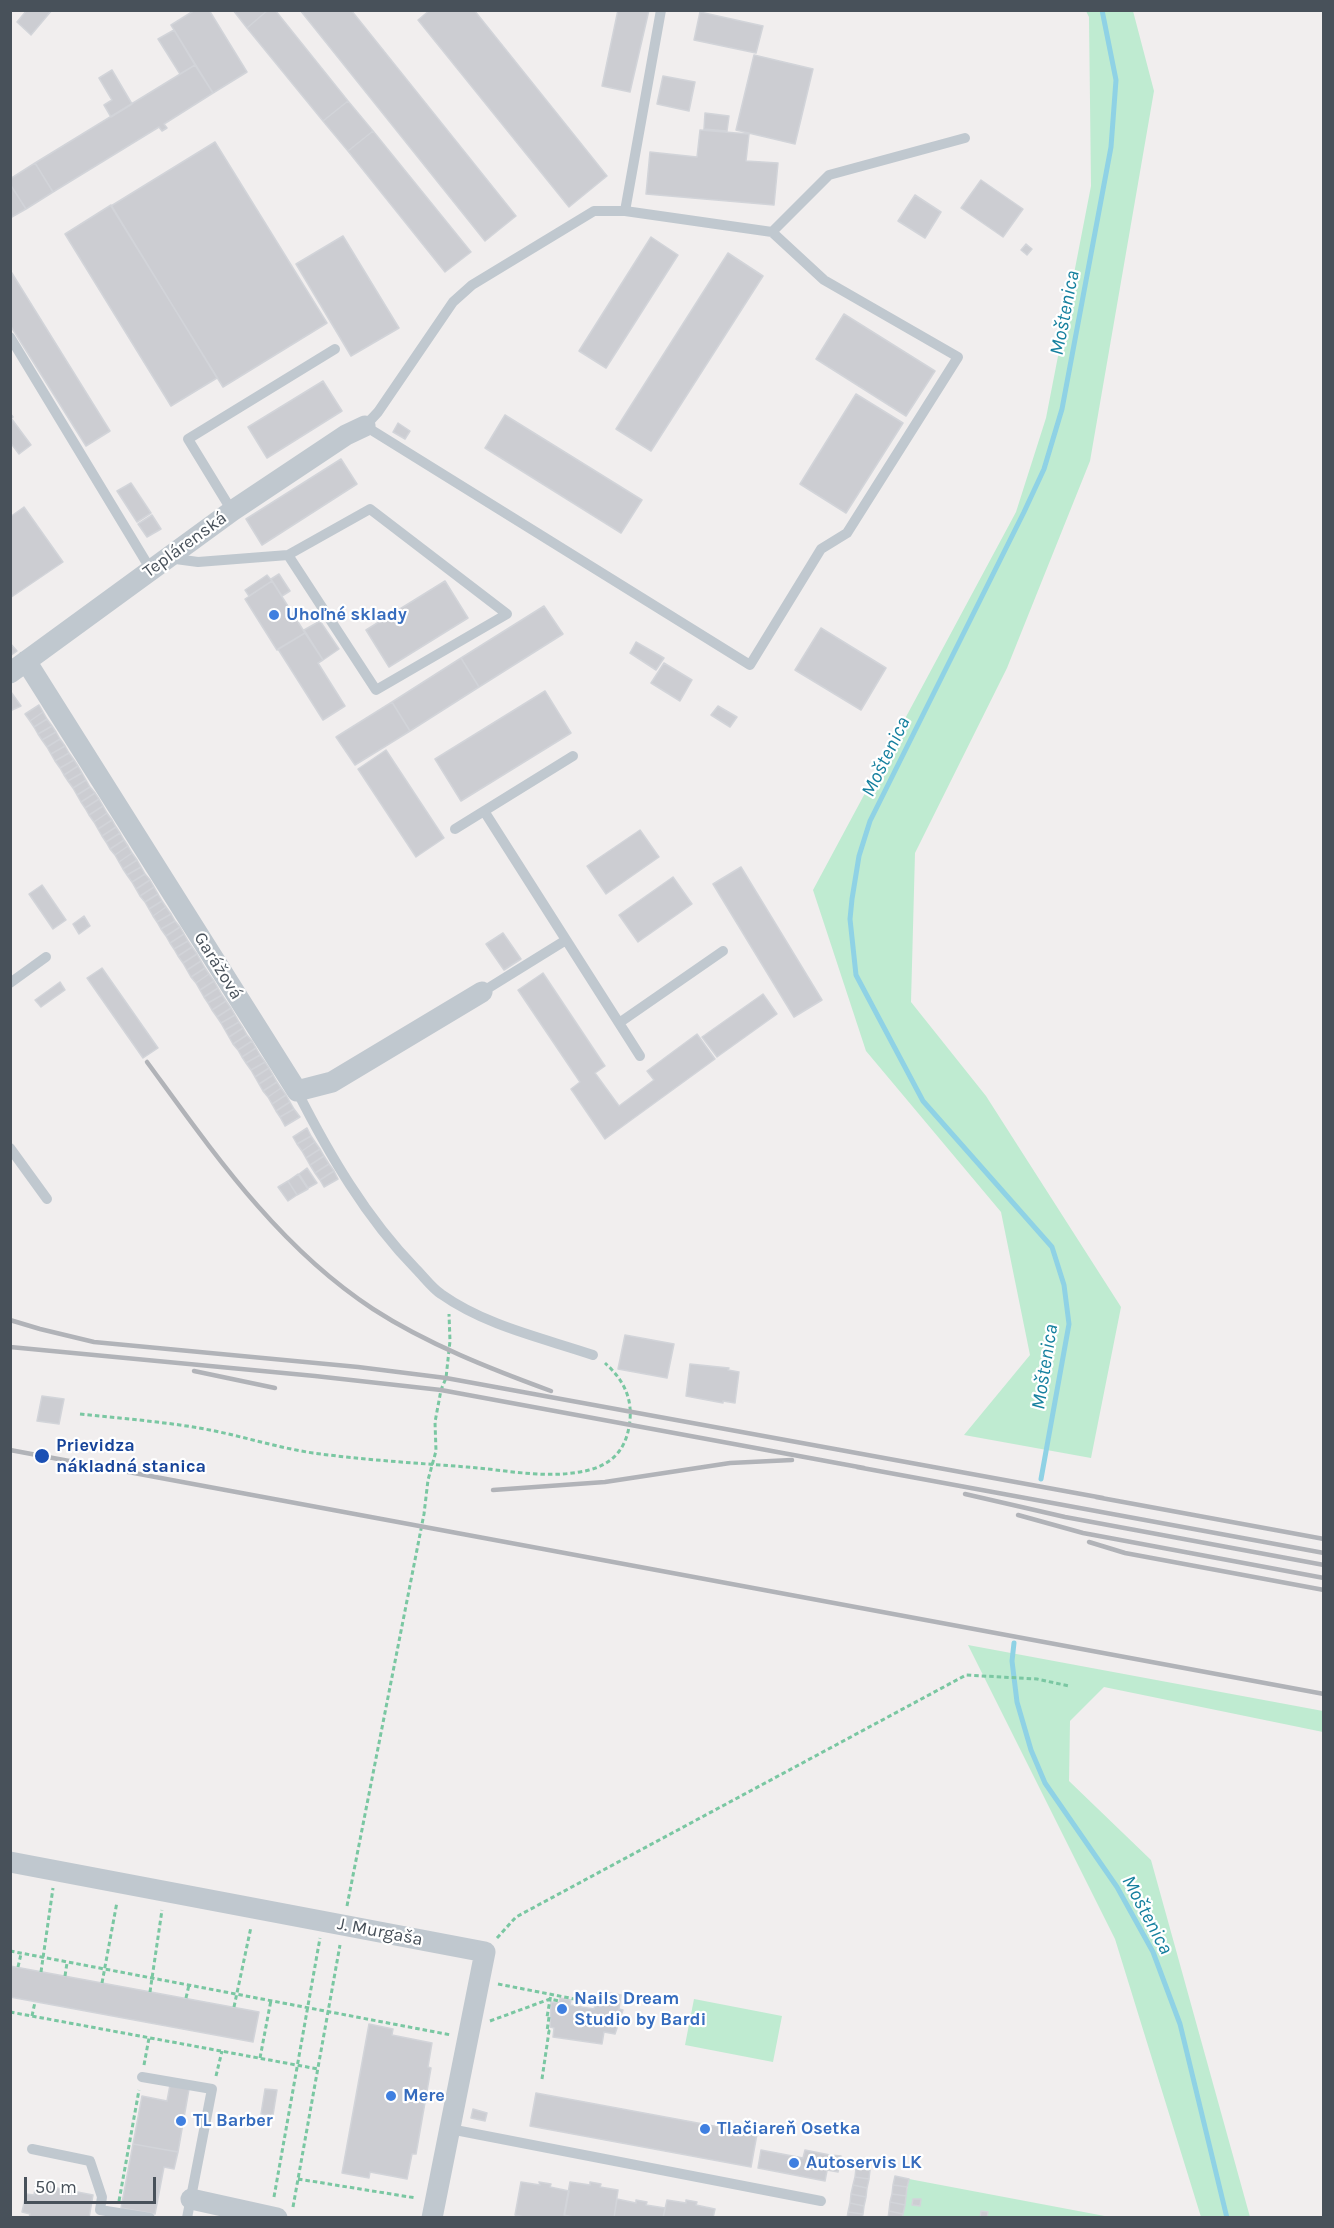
<!DOCTYPE html>
<html>
<head>
<meta charset="utf-8">
<style>
	body { margin:0 }
	#map { position:relative; width:1334px; height:2228px; overflow:hidden; background:#f1eeee; font-family:Karla,sans-serif }
	canvas { display:block }
	.frame { position:absolute; inset:0; border:12px solid #48515a; pointer-events:none }
	.scale { position:absolute; left:24px; top:2177px; width:132px; height:27px; box-sizing:border-box; border:3px solid #48515a; border-top:0; padding-left:8px; font-size:18px; line-height:21px; white-space:nowrap; color:#48515a; -webkit-text-stroke:4px #fff; paint-order:stroke }
</style>
</head>
<body>
<div id="map">
<canvas width="1334" height="2228"></canvas>
<div class="frame"></div>
<div class="scale">50 m</div>
</div>
<script>
const ctx = document.querySelector('canvas').getContext('2d');
ctx.lineJoin = 'round';
function fillPath(path, color) { ctx.fillStyle = color; ctx.fill(path, 'evenodd'); }
function trace(path, color, width, dash) { ctx.strokeStyle = color; ctx.lineWidth = width; ctx.lineCap = dash ? 'butt' : 'round'; ctx.setLineDash(dash || []); ctx.stroke(path); }
function drawText(font, color, halo, rows, align = 'center') {
  ctx.font = font + ' Karla,sans-serif'; ctx.lineWidth = 4.5; ctx.setLineDash([]); ctx.textBaseline = 'middle'; ctx.strokeStyle = halo; ctx.fillStyle = color; for (const [text, x, y, turn = 0] of rows) {
    ctx.save(); ctx.translate(x, y); ctx.rotate((+turn || 0) * Math.PI / 180); ctx.textAlign = isNaN(turn) ? turn : align; if (halo) ctx.strokeText(text, 0, 0); ctx.fillText(text, 0, 0); ctx.restore();
  }
}
const green = new Path2D(`
	M1086,11H1133L1154,91L1090,461L1007,668L915,853L911,1002L986,1096L1121,1307L1091,1458L964,1435L1030,1355L1001,1212L866,1051L813,890L1016,512L1046,418L1091,186L1089,17Z
	M968,1645L1323,1711V1732L1104,1687L1070,1721L1069,1781L1151,1860L1250,2217H1201L1115,1939Z
	M694,1999L782,2016L773,2062L685,2045Z
	M909,2179L1110,2217L902,2218Z`);
const stream = new Path2D(`
	M1041,1479L1069,1324L1064,1285L1052,1247L923,1101L856,975L850,919L852,899L859,856L870,821L1024,512L1044,469L1062,409L1111,147L1116,80L1102,10
	M1014,1643L1012,1661L1017,1702L1031,1750L1045,1783L1117,1887L1153,1952L1180,2024L1227,2218`);
const building = new Path2D(`
	M27,10H52L31,35L17,22Z
	M195,10H209L247,72L213,93L171,25Z
	M233,10H268L247,28Z
	M268,10H275L348,101L323,121L247,28Z
	M300,10H351L516,216L485,241Z
	M430,10H474L607,176L569,207L418,20Z
	M618,10H649L630,92L602,86Z
	M700,12L763,26L756,53L694,40Z
	M174,30L195,65L180,74L158,39Z
	M754,55L813,69L795,144L736,130Z
	M195,65L213,93L164,124L167,128L162,131L159,127L53,192L35,163Z
	M112,70L132,104L111,117L104,105L112,100L99,78Z
	M663,76L695,82L689,111L657,104Z
	M348,101L373,131L348,151L323,121Z
	M705,113L729,116L727,131L704,129Z
	M700,130L749,134L746,161L778,163L774,205L646,194L650,152L697,157Z
	M373,131L471,252L445,272L348,151Z
	M215,142L327,323L223,387L111,206Z
	M35,163L53,192L26,209L10,184V179Z
	M981,180L1023,209L1003,237L961,208Z
	M10,184L26,209L10,218Z
	M915,195L941,212L925,238L898,221Z
	M111,205L217,378L171,406L65,234Z
	M343,236L399,328L351,356L296,264Z
	M651,237L678,255L606,368L579,351Z
	M1026,244L1032,249L1027,255L1021,250Z
	M728,253L763,276L651,451L616,429Z
	M10,270L110,431L86,446L10,325Z
	M844,314L935,371L906,416L816,359Z
	M323,381L342,411L267,458L248,427Z
	M856,394L903,423L846,513L800,484Z
	M10,413L13,417L11,418L31,445L19,454L10,442Z
	M505,415L642,500L621,533L485,448Z
	M398,423L410,431L405,439L393,432Z
	M341,459L357,484L262,545L246,519Z
	M131,483L151,513L137,522L117,491Z
	M24,507L63,562L10,598V517Z
	M152,515L161,529L147,537L138,524Z
	M279,574L290,591L282,596L271,579Z
	M267,575L272,581L249,596L245,590Z
	M272,581L305,633L277,650L245,599Z
	M445,581L468,618L389,667L366,630Z
	M544,606L563,634L479,687L461,658Z
	M320,621L339,649L323,660L304,630Z
	M821,628L886,668L861,710L795,670Z
	M305,633L323,660L318,663L345,706L323,720L278,649Z
	M636,642L664,658L656,670L630,653Z
	M10,643L17,651L10,656Z
	M461,658L479,687L410,731L392,702Z
	M664,663L692,680L680,701L651,683Z
	M545,691L571,733L461,801L435,759Z
	M11,692L21,706L12,710L10,708Z
	M392,702L410,731L355,765L336,737Z
	M39,705L43,712L30,721L25,714Z
	M718,706L737,717L730,727L711,715Z
	M43,712L47,719L34,727L30,721Z
	M47,719L52,726L38,734L34,727Z
	M52,726L56,732L42,740L38,734Z
	M56,732L60,739L47,747L42,740Z
	M60,739L65,746L51,754L47,747Z
	M65,746L69,753L55,761L51,754Z
	M386,750L444,838L416,857L358,769Z
	M69,753L74,760L60,768L55,761Z
	M74,760L78,766L64,775L60,768Z
	M78,766L82,773L68,781L64,775Z
	M82,773L86,780L73,788L68,781Z
	M86,780L90,787L77,795L73,788Z
	M90,787L95,793L81,802L77,795Z
	M95,793L99,799L85,808L81,802Z
	M99,799L103,806L89,815L85,808Z
	M103,806L107,813L94,822L89,815Z
	M107,813L112,820L98,829L94,822Z
	M112,820L116,827L102,836L98,829Z
	M116,827L120,833L106,842L102,836Z
	M640,830L659,857L606,894L587,866Z
	M120,833L124,840L110,849L106,842Z
	M124,840L128,846L115,855L110,849Z
	M128,846L132,853L119,862L115,855Z
	M132,853L137,860L123,869L119,862Z
	M137,860L141,867L127,875L123,869Z
	M141,867L145,874L132,882L127,875Z
	M741,867L822,1000L794,1017L713,884Z
	M145,874L150,880L136,889L132,882Z
	M673,877L692,904L638,942L619,915Z
	M150,880L154,887L140,896L136,889Z
	M42,885L66,920L53,929L29,894Z
	M154,887L158,894L145,902L140,896Z
	M158,894L162,901L149,909L145,902Z
	M162,901L166,907L153,916L149,909Z
	M166,907L171,914L157,922L153,916Z
	M171,914L175,921L161,929L157,922Z
	M84,916L90,926L79,934L73,924Z
	M175,921L180,927L166,936L161,929Z
	M180,927L184,934L170,943L166,936Z
	M503,933L521,959L504,970L486,944Z
	M184,934L188,941L174,949L170,943Z
	M188,941L192,947L178,956L174,949Z
	M192,947L197,954L183,963L178,956Z
	M197,954L201,961L187,970L183,963Z
	M201,961L205,968L191,977L187,970Z
	M102,968L158,1048L143,1058L87,978Z
	M205,968L209,974L196,983L191,977Z
	M543,973L605,1066L595,1073L619,1106L654,1080L647,1071L697,1034L715,1059L605,1139L571,1089L580,1082L518,990Z
	M209,974L214,981L200,990L196,983Z
	M214,981L218,988L204,997L200,990Z
	M60,982L65,990L41,1007L35,1000Z
	M218,988L222,995L208,1003L204,997Z
	M763,994L777,1014L717,1057L702,1037Z
	M222,995L226,1001L212,1010L208,1003Z
	M226,1001L231,1008L217,1017L212,1010Z
	M231,1008L235,1015L221,1023L217,1017Z
	M235,1015L239,1022L225,1030L221,1023Z
	M239,1022L243,1028L229,1037L225,1030Z
	M243,1028L247,1035L233,1044L229,1037Z
	M247,1035L252,1041L238,1050L233,1044Z
	M252,1041L256,1048L242,1057L238,1050Z
	M256,1048L260,1055L246,1063L242,1057Z
	M260,1055L265,1062L251,1070L246,1063Z
	M265,1062L269,1068L255,1077L251,1070Z
	M269,1068L273,1075L259,1084L255,1077Z
	M273,1075L277,1082L263,1091L259,1084Z
	M277,1082L281,1088L268,1097L263,1091Z
	M281,1088L286,1095L272,1104L268,1097Z
	M286,1095L290,1102L276,1111L272,1104Z
	M290,1102L294,1109L280,1117L276,1111Z
	M294,1109L300,1117L285,1126L280,1117Z
	M307,1128L311,1136L297,1144L293,1137Z
	M311,1136L315,1142L302,1151L297,1144Z
	M315,1142L320,1149L306,1158L302,1151Z
	M320,1149L324,1156L310,1165L306,1158Z
	M324,1156L329,1164L315,1173L310,1165Z
	M329,1164L334,1171L320,1180L315,1173Z
	M307,1168L317,1183L308,1188L299,1174Z
	M334,1171L338,1179L324,1187L320,1180Z
	M298,1174L308,1189L297,1195L288,1181Z
	M288,1181L297,1195L288,1201L278,1187Z
	M625,1335L674,1344L667,1378L618,1369Z
	M690,1364L729,1368L728,1370L739,1372L735,1403L723,1401V1403L686,1396Z
	M42,1396L64,1399L59,1424L37,1421Z
	M10,1966L259,2012L253,2042L10,1997Z
	M599,1991L621,1995L619,2009L623,2010L615,2034L604,2032L602,2044L553,2037L554,2028L550,2027L551,2002L559,2003L560,1998L571,2000L570,2005L594,2009Z
	M369,2024L393,2029L392,2035L432,2043L428,2067L431,2068L416,2154H412L407,2179L370,2172L369,2178L342,2173Z
	M170,2085L189,2089L178,2152L133,2144L142,2096L167,2101Z
	M265,2089L277,2090L273,2115L261,2114Z
	M536,2093L757,2134L751,2167L530,2126Z
	M473,2109L487,2113L485,2121L471,2118Z
	M133,2144L178,2152L174,2169L164,2167L155,2214L121,2208Z
	M761,2150L803,2158L805,2150L830,2155L825,2181L758,2168Z
	M830,2155L841,2156L838,2172L827,2170Z
	M856,2168L870,2170L869,2179L855,2177Z
	M895,2176L909,2179L907,2187L893,2185Z
	M855,2177L869,2179L867,2188L853,2185Z
	M521,2182L540,2185L539,2182L551,2184L550,2187L569,2191L564,2218H528L515,2215Z
	M570,2182L590,2185V2182L601,2184L600,2187L618,2190L614,2218H578L564,2215Z
	M36,2184L93,2195L89,2218H29L30,2214L22,2212L26,2194L34,2195Z
	M853,2185L867,2188L866,2197L851,2194Z
	M893,2185L907,2187L906,2196L892,2194Z
	M851,2194L866,2197L864,2206L850,2203Z
	M892,2194L906,2196L905,2205L890,2202Z
	M617,2199L636,2203V2200L647,2202L646,2205L665,2208L663,2218H614Z
	M913,2199H921L920,2206L912,2205Z
	M667,2200L686,2203V2200L697,2202L696,2205L715,2209L713,2218H663Z
	M890,2202L905,2205L903,2214L889,2211Z
	M850,2203L864,2206L863,2214L848,2212Z
	M889,2211L903,2214L902,2218H888Z
	M981,2211L988,2212L987,2218H980Z
	M848,2212L863,2214L862,2218H847Z`);
const path = new Path2D(`
	M80,1414C125,1419 171,1422 215,1431C248,1438 280,1448 313,1453C364,1460 416,1463 467,1467C506,1470 550,1480 589,1470C612,1464 625,1450 629,1427C634,1400 624,1380 605,1363
	M347,1906L424,1514L428,1480L436,1451L435,1422L441,1390L446,1378L450,1341L449,1314
	M497,1938L516,1917L966,1675L1037,1679L1069,1686
	M10,1951L451,2035
	M18,1967L21,1954
	M41,1972L53,1888
	M65,1976L67,1963
	M102,1983L117,1902
	M498,1984L595,2003
	M150,1992L162,1910
	M186,1998L189,1985
	M234,2007L251,1927
	M10,2012L318,2069
	M32,2016L35,2002
	M490,2021L550,1999L559,2001
	M260,2058L271,2000
	M144,2065L149,2038
	M216,2076L222,2051
	M542,2079L549,2031H547L549,2017H547L551,1994
	M298,2179L416,2198
	M274,2197L320,1938
	M119,2201L139,2090
	M293,2207L340,1945`);
const lane = new Path2D(`
	M625,211L661,10
	M772,232L824,280L958,357L847,533L821,549L750,665L365,426L378,412L453,302L472,285L594,211H625L772,232L829,175L965,138
	M10,337L151,570
	M232,511L188,439L335,349
	M168,558L198,562L288,555L376,690L507,614L370,509L288,555
	M484,811L640,1056
	M455,829L573,756
	M10,983L46,957
	M482,992L566,940
	M619,1023L723,951
	M297,1091C329,1154 366,1218 416,1269C424,1277 432,1288 441,1294C486,1326 543,1338 593,1355
	M10,1148L47,1199
	M142,2077L212,2089L187,2218
	M450,2129L821,2201
	M32,2149L90,2161L102,2197L100,2210L150,2218`);
const street = new Path2D(`
	M26,661L297,1091L332,1082L482,992
	M10,673L232,511L346,435L365,426
	M10,1862L485,1952L432,2218
	M191,2199L277,2218`);
const rail = new Path2D(`
	M147,1062C213,1152 278,1247 373,1309C427,1344 491,1369 551,1391
	M10,1320L40,1329L94,1342L358,1367L446,1378L1103,1498
	M10,1347L315,1376L441,1390L864,1468
	M194,1371L275,1388
	M10,1450L1324,1694
	M857,1467L1324,1553
	M493,1490L605,1482L730,1463L792,1460
	M965,1494L1065,1517L1324,1565
	M1096,1497L1324,1539
	M1018,1515L1083,1533L1324,1578
	M1089,1542L1125,1553L1324,1590`);
const markers = [
	[274,615,6,"#3f7fe0"],
	[42,1456,8,"#1a4fb4"],
	[562,2009,6,"#3f7fe0"],
	[391,2096,6,"#3f7fe0"],
	[181,2121,6,"#3f7fe0"],
	[705,2129,6,"#3f7fe0"],
	[794,2163,6,"#3f7fe0"]
];
const streetNames = [
	["Teplárenská",185,545,-36],
	["Garážová",218,966,58],
	["J. Murgaša",380,1932,11]
];
const shopNames = [
	["Uhoľné sklady",286,615],
	["Nails Dream",574,1999],
	["Studio by Bardi",574,2020],
	["Mere",403,2096],
	["TL Barber",193,2121],
	["Tlačiareň Osetka",717,2129],
	["Autoservis LK",806,2163]
];
const transitNames = [
	["Prievidza",56,1446],
	["nákladná stanica",56,1467]
];
const waterNames = [
	["Moštenica",1065,313,-79],
	["Moštenica",886,757,-64],
	["Moštenica",1045,1367,-81],
	["Moštenica",1147,1915,62]
];
fillPath(green, '#bfebd1');
trace(stream, '#8fd2e5', 5);
fillPath(building, '#cccdd2');
trace(building, '#d2d4d9', 1.5);
trace(path, '#7ac7a2', 3, [4.5, 3]);
trace(lane, '#c0c8cf', 10);
trace(street, '#c0c8cf', 21);
trace(rail, '#b1b3b8', 4.5);
for (const [x, y, r, color] of markers) { const dot = new Path2D(); dot.arc(x, y, r, 0, 2 * Math.PI); ctx.fillStyle = color; ctx.fill(dot); trace(dot, '#fff', 2); }
drawText('18px', '#48515a', '#fff', streetNames);
drawText('bold 18px', '#366cbe', '#fff', shopNames, 'left');
drawText('bold 18px', '#164399', '#fff', transitNames, 'left');
drawText('italic 20px', '#16809f', '#fff', waterNames);
</script>
</body>
</html>
